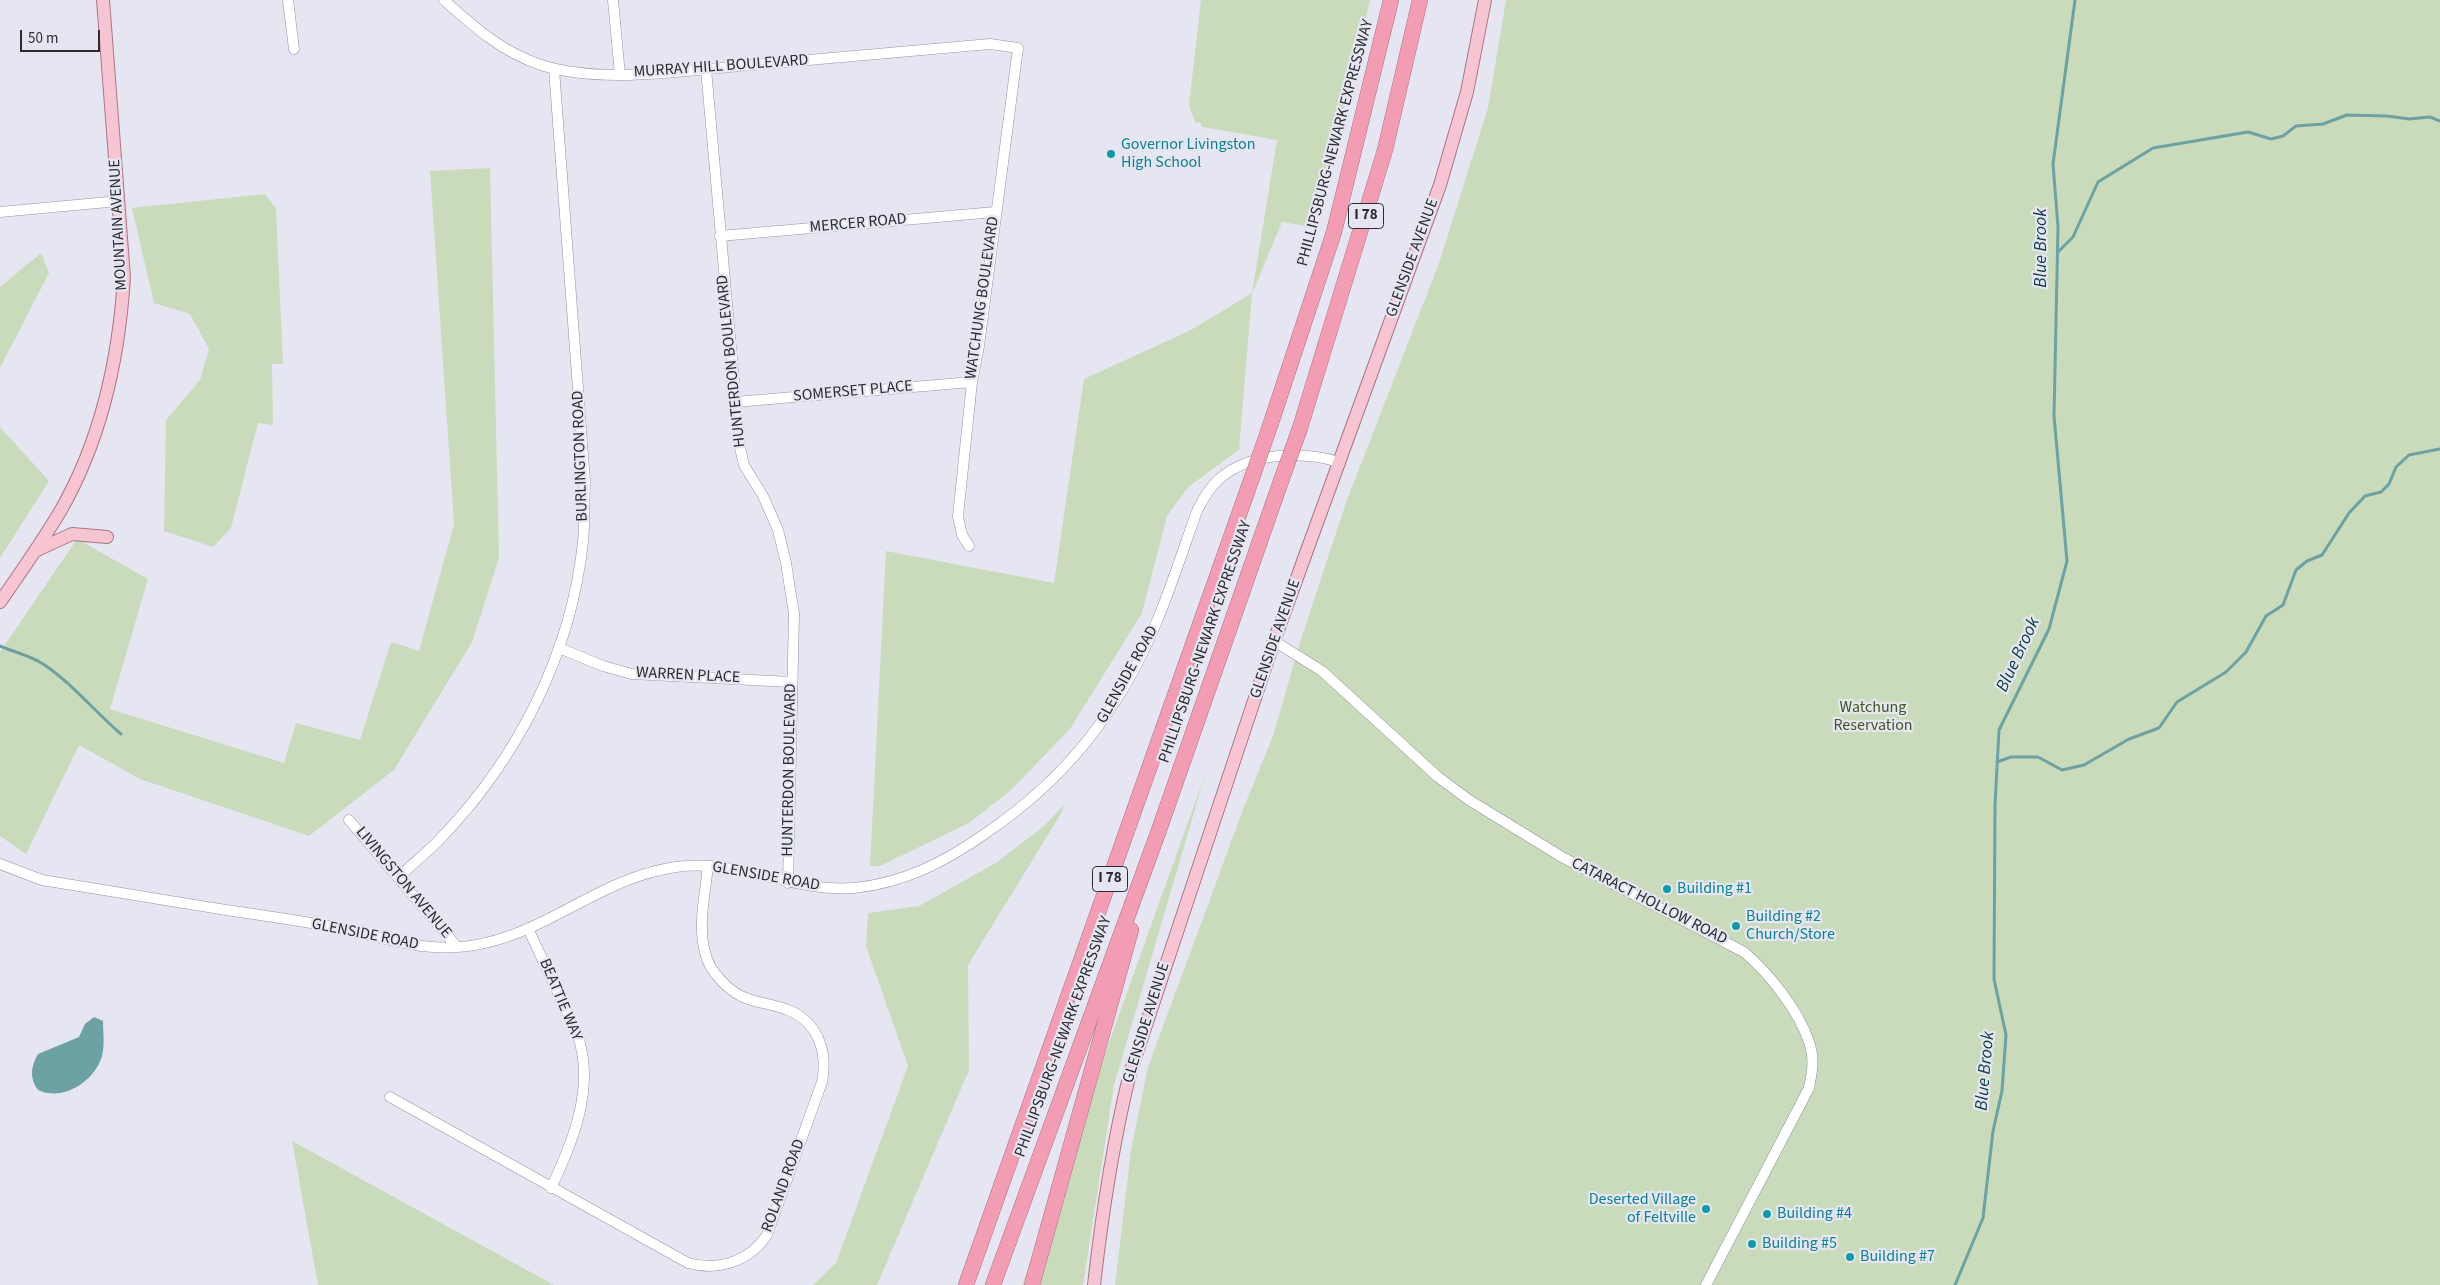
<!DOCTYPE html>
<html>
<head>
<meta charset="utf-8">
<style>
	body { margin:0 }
	#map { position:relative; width:2440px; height:1285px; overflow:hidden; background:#e5e6f2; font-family:"Source Sans 3",sans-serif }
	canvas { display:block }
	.scale { position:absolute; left:20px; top:30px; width:80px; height:22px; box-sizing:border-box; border:2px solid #2b2c30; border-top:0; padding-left:6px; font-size:15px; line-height:18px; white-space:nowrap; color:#2b2c30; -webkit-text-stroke:4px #e5e6f2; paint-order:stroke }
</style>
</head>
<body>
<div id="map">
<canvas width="2440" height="1285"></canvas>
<div class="scale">50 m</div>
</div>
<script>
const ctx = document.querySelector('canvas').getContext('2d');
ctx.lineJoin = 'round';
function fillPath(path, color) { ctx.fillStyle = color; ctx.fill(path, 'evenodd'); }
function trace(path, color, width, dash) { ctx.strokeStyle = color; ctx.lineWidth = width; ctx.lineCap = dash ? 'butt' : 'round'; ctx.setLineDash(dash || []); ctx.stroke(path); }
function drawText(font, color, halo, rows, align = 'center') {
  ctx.font = font + ' "Source Sans 3",sans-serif'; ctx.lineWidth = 4.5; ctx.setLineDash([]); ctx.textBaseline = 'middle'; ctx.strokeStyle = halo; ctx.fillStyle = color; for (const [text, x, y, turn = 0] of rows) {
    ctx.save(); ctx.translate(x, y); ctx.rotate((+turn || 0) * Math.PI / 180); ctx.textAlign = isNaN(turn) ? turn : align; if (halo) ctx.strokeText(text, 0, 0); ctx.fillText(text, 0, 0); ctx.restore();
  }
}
const green = new Path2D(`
	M1201,0H1370L1356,64L1313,227L1282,222L1252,294L1239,450L1188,487L1167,516L1142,613L1070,729L1011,790L969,823L880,866H870L886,551L1054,583L1084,379L1191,330L1252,293L1277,140L1202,127L1201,123L1195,122L1189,105Z
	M1506,0H2440V1285H1115L1131,1150L1148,1067L1244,807L1273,736L1301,639L1347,500L1439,263L1488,108Z
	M490,168L499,558L472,642L394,770L309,836L140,779L79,745L26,854L0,836V652L77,539L148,579L110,709L284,763L296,723L360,740L391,642L419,651L454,524L430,171Z
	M265,194L276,209L283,364H272L273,425L258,423L231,528L213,547L164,531L166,420L200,380L209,349L190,314L154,303L132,208Z
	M41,253L49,273L0,368V287Z
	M0,427L49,481L0,558Z
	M1205,775L1114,1085L1083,1285H1022Z
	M1064,805L1062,812L968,965L969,1070L877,1285H813L836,1263L908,1066L866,946L868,913L919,906L996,863L1044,826Z
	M292,1141L554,1285H318Z`);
const water = new Path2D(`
	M94,1017L103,1021C103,1032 105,1045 102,1056C95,1081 63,1102 38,1090C29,1078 31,1066 38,1054L79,1037L85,1024Z`);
const stream = new Path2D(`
	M2058,252L2073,237L2098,182L2153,148L2248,132L2271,139L2283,136L2296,126L2323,124L2347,115L2387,116L2409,119L2430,117L2440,121
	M0,646C14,652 31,656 43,664C72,683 95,712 121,734
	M1997,762L2011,757H2038L2062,770L2084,765L2129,739L2159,728L2177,702L2226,672L2246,652L2266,616L2283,605L2296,570L2307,561L2322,555L2349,513L2365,496L2381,492L2389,484L2396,467L2409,455L2440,449
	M1955,1285L1983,1218L1993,1131L2002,1091L2006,1035L1994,979L1995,805L1999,730L2049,629L2067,561L2054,416L2058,227L2053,164L2075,0`);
const minor = new Path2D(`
	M288,0L294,49
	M444,0C474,27 502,52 541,65C602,84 678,71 741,66C824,59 907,52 990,44L1018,48L979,346L972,382L958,516L962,535L969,546
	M613,0L620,75
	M706,69L740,448L744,465L763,496L778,530L786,563L794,614L788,883
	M0,212L119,201
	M720,236L995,212
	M735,402L972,382
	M1274,641L1322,671L1438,777L1469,800L1562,857L1744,952C1769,973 1799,1011 1809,1042C1815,1058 1812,1073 1809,1088L1706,1285
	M559,648L603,666L632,674L792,682
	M349,820L457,947
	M0,864L42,880C105,890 169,901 233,911C267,916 301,921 335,927C387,938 431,956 485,943C553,928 604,877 676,867C737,858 793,893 854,888C904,883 945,862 986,833C1066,779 1120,710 1157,621C1172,585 1184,547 1197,511C1203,499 1210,487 1219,479C1250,452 1301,451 1339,462
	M399,877C412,864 428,852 441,838C518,758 571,654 583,542C585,522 584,502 585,482L554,69
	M528,928C539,953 551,977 562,1002C567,1013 574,1025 578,1036C595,1088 573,1142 551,1188
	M390,1097L688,1263C718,1271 749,1262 767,1235L822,1082C828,1052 818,1022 788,1010C773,1004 755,1003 741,996C727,989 710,971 706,956C697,927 705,895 708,866`);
const major = new Path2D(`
	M35,551L72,534L107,537
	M0,602C21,572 42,542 61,510C102,438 119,359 124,277L103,0
	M1094,1285C1102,1214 1113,1142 1130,1073L1274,641L1440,185L1467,92L1485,0`);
const highway = new Path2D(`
	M1271,423L1334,232L1391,0
	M1300,428L1385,150L1420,0
	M966,1285L1254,472
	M993,1285L1159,830L1281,481
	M1032,1285L1131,930`);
const highwayBridge = new Path2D(`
	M1254,472L1271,423
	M1281,481L1300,428`);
const markers = [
	[1111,154,5,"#0f9aa8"],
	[1667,889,5,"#0f9aa8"],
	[1736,926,5,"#0f9aa8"],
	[1706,1209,5,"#0f9aa8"],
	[1767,1214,5,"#0f9aa8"],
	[1752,1244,5,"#0f9aa8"],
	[1850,1257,5,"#0f9aa8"]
];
const shields = [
	[1366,216,35],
	[1110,879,35]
];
const shieldNames = [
	["I 78",1366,216],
	["I 78",1110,879]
];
const streetNames = [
	["MURRAY HILL BOULEVARD",721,67,-4],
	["PHILLIPSBURG-NEWARK EXPRESSWAY",1336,143,-75],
	["MERCER ROAD",858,224,-5],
	["MOUNTAIN AVENUE",119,225,-93],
	["GLENSIDE AVENUE",1413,258,-70],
	["WATCHUNG BOULEVARD",983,298,-82],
	["HUNTERDON BOULEVARD",732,361,-96],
	["SOMERSET PLACE",853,392,-5],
	["BURLINGTON ROAD",581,456,-92],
	["GLENSIDE AVENUE",1276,639,-71],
	["PHILLIPSBURG-NEWARK EXPRESSWAY",1206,642,-71],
	["GLENSIDE ROAD",1128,675,-61],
	["WARREN PLACE",688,676,3],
	["HUNTERDON BOULEVARD",790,770,-89],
	["GLENSIDE ROAD",766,877,10],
	["LIVINGSTON AVENUE",403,883,50],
	["CATARACT HOLLOW ROAD",1649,902,27],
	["GLENSIDE ROAD",365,935,11],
	["BEATTIE WAY",560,1000,67],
	["GLENSIDE AVENUE",1147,1023,-73],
	["PHILLIPSBURG-NEWARK EXPRESSWAY",1064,1037,-70],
	["ROLAND ROAD",784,1186,-70]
];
const cultureNames = [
	["Governor Livingston",1121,145],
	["High School",1121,163],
	["Building #1",1677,889],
	["Building #2",1746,917],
	["Church/Store",1746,935],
	["Deserted Village",1696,1200,"right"],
	["of Feltville",1696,1218,"right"],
	["Building #4",1777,1214],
	["Building #5",1762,1244],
	["Building #7",1860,1257]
];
const parkNames = [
	["Watchung",1873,708],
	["Reservation",1873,726]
];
const waterNames = [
	["Blue Brook",2042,248,-90],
	["Blue Brook",2019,655,-65],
	["Blue Brook",1986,1071,-85]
];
fillPath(green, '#cadbbb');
fillPath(water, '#6ca2a4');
trace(stream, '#6ca2a4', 3);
trace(minor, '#93949f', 11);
trace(major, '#ac7586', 14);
trace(highway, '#ac7586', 16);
trace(minor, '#fff', 10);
trace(major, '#f7c4d2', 12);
trace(highway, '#f29db4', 15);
trace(highwayBridge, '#ac7586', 16, []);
trace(highwayBridge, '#f29db4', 15);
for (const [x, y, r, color] of markers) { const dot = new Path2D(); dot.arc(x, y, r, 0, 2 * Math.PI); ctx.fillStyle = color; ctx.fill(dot); trace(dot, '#e5e6f2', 2); }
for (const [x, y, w] of shields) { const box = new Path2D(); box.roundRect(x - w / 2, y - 12.5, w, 25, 4); ctx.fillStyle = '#e5e6f2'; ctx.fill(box); trace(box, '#2b2c30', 1); }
drawText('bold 15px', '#2b2c30', null, shieldNames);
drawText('16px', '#2b2c30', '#e5e6f2', streetNames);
drawText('16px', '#0d838f', '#e5e6f2', cultureNames, 'left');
drawText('16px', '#3f5821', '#e5e6f2', parkNames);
drawText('italic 18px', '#0a3e41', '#e5e6f2', waterNames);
</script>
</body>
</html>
